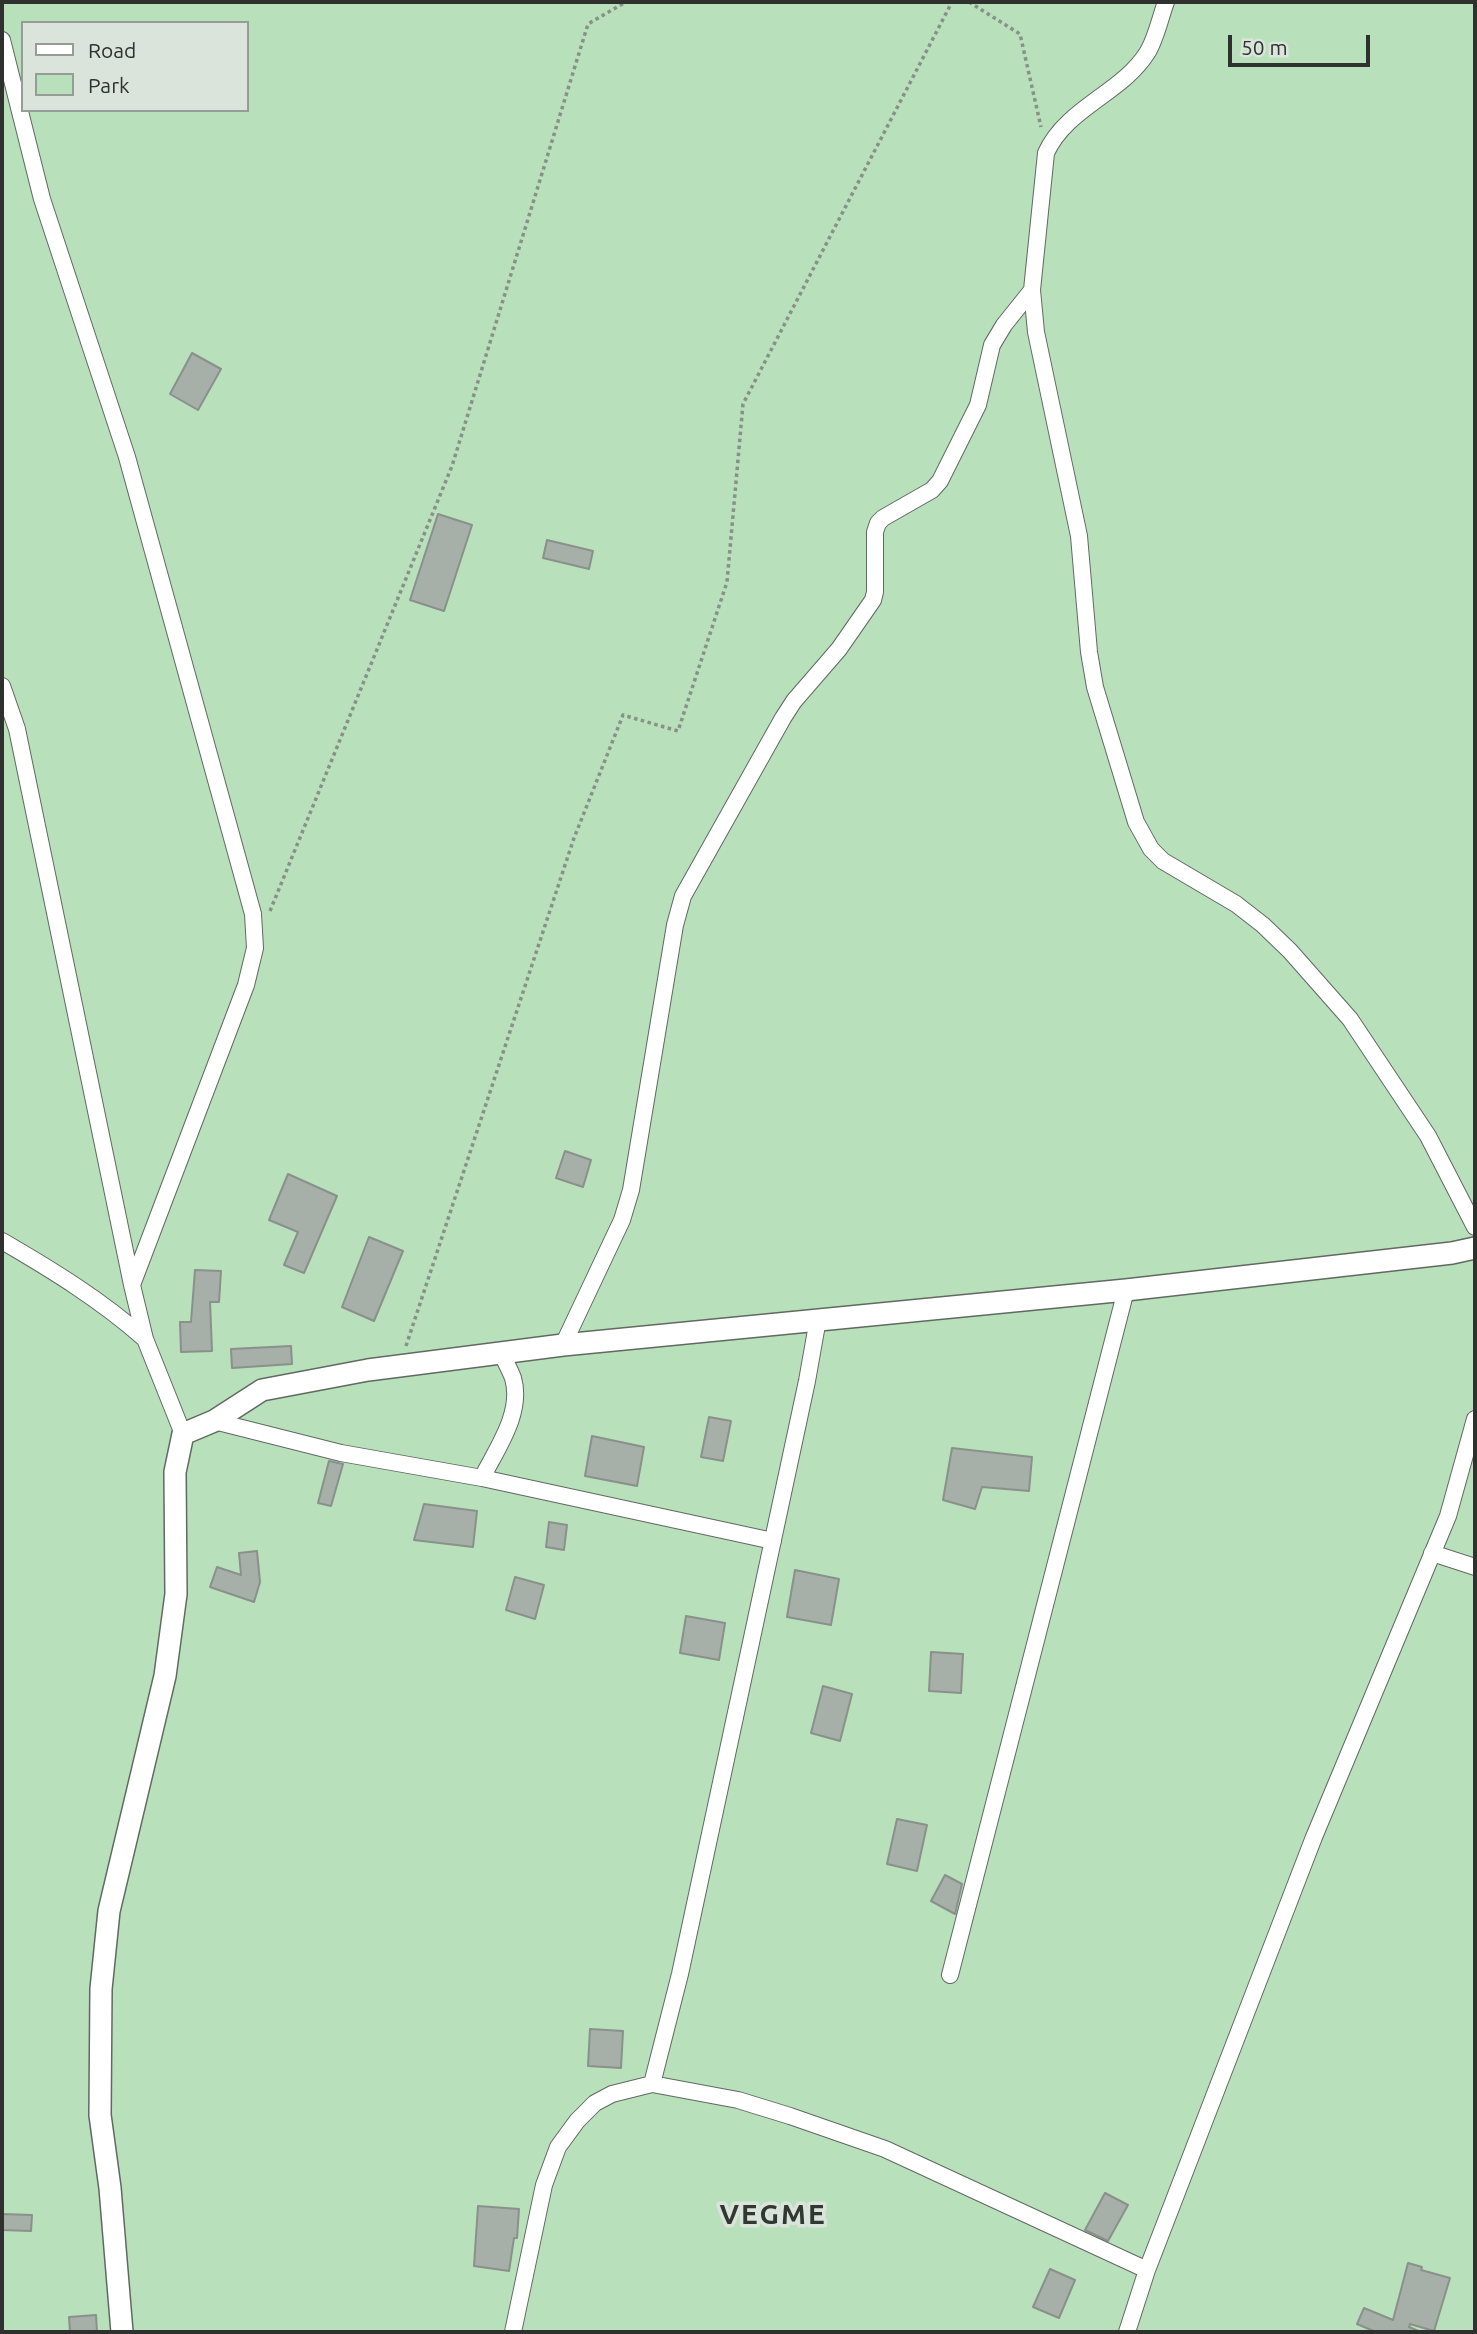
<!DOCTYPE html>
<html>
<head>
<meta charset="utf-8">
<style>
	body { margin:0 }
	#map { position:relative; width:1477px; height:2334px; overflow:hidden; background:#dbe4db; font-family:Ubuntu,sans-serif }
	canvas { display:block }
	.frame { position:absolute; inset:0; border:4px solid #2e312e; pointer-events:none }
	.legend { position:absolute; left:21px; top:21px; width:228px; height:91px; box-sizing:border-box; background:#dbe4db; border:2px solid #969c96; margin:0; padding:9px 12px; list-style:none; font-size:21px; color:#2e312e }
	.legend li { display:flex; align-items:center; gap:14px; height:35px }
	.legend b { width:35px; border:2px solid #969c96 }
	.scale { position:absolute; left:1228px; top:35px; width:142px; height:32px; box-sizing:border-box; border:4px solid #2e312e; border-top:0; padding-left:9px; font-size:21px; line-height:24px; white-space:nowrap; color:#2e312e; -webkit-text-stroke:5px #dbe4db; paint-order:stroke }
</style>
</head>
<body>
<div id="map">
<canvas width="1477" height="2334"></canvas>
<div class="frame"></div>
<ul class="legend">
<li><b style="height:9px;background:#fff"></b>Road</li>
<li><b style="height:19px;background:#b7e0bb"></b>Park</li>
</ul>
<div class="scale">50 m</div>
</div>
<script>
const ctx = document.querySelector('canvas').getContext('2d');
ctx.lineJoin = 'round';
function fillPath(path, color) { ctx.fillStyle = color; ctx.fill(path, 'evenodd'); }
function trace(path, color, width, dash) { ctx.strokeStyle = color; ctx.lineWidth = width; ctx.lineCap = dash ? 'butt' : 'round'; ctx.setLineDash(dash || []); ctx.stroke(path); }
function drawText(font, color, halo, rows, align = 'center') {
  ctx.font = font + ' Ubuntu,sans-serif'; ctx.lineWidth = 7; ctx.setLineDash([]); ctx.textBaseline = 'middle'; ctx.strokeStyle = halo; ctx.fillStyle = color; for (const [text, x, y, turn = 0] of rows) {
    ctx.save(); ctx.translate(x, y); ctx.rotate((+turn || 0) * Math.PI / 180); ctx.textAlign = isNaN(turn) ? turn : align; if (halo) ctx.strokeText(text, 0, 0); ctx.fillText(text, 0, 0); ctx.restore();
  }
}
const green = new Path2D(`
	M2,2H1475V2332H2ZM23,23H247V110H23Z`);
const building = new Path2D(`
	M192,353L221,369L198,410L170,394Z
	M438,514L472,525L444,611L410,600Z
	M547,540L593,551L589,569L543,558Z
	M565,1151L591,1160L583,1187L556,1178Z
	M288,1174L337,1196L304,1273L284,1265L298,1232L269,1220Z
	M369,1237L403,1251L374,1321L342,1307Z
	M195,1270L221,1271L219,1302H210L212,1351L181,1352L180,1322H191Z
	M291,1346L292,1364L232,1368L231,1349Z
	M709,1417L731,1421L723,1461L701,1457Z
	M592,1436L644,1447L637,1486L585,1476Z
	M952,1448L1032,1457L1029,1491L982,1487L975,1509L943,1500Z
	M329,1461L343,1464L331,1506L318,1503Z
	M424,1504L477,1511L473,1547L414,1540Z
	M549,1522L567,1525L564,1550L546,1547Z
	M257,1551L260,1582L254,1602L210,1587L217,1567L241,1575L239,1553Z
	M795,1570L839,1579L831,1625L787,1617Z
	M515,1577L544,1585L535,1619L506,1610Z
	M686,1616L725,1623L719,1660L680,1653Z
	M931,1652L963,1654L961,1693L929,1691Z
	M823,1686L852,1694L840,1741L811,1733Z
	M897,1819L927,1825L917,1871L887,1864Z
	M945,1875L962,1884L955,1914L931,1901Z
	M590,2029L623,2031L621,2068L588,2066Z
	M1105,2193L1128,2205L1108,2241L1085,2230Z
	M478,2206L519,2209L517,2238H514L509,2271L474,2266Z
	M2,2214L32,2215L31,2231L2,2230Z
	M1408,2263L1422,2267L1421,2270L1450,2278L1434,2331L1410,2324L1409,2327L1421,2332H1376L1357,2324L1364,2308L1393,2320Z
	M1050,2269L1075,2280L1059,2318L1033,2307Z
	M96,2315L97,2332H70L69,2317Z`);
const path = new Path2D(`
	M969,2L1020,34L1041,127
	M270,911L452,466L588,24L626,2
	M406,1346L574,838L623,715L678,731L727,582L743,404L952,2`);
const minor = new Path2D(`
	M1166,2C1160,18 1156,39 1147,53C1122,93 1066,108 1046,153L1032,290L1036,332L1079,536L1089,652L1095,687L1136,822L1151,849L1163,861L1236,904L1263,925L1290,951L1350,1019L1428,1136L1475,1227
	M2,40L42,199L127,457L253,914L255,948L246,985L132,1285
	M2,686L17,729L132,1285L145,1339L183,1434
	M2,1241C52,1270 101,1300 145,1339
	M563,1345L622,1220L631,1190L675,925L683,896L783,718L794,701L839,649L873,600L875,592V532L878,523L883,518L932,490L940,481L978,405L992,345L1004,325L1032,290
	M214,1421L341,1453L482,1478L773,1541
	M482,1478C497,1448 523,1413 513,1378C510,1370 505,1361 501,1352
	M1432,1553L1475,1567
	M950,1975L1126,1290
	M652,2084L680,1974L807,1381L818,1319
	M513,2332L544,2185L558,2147L577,2121L595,2103L612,2094L652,2084L738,2100L790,2116L885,2149L1147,2270
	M1127,2332L1147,2270L1314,1837L1448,1516L1475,1419`);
const tertiary = new Path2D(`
	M122,2332L110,2188L100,2115L101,1989L109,1911L165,1676L176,1594L175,1472L183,1434L214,1421L262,1390L368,1370L563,1345L1126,1290L1452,1253L1475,1248`);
const districtNames = [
	["VEGME",773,2215]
];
fillPath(green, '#b7e0bb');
fillPath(building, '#a7b0a8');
trace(building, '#89918a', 2);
trace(minor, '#616961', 18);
trace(tertiary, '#616961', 24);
trace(path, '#898f89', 3.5, [3.5, 3.5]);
trace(minor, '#fff', 16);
trace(tertiary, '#fff', 21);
ctx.letterSpacing = '2px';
drawText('bold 28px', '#313832', '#dbe4db', districtNames);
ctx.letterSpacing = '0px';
</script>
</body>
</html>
